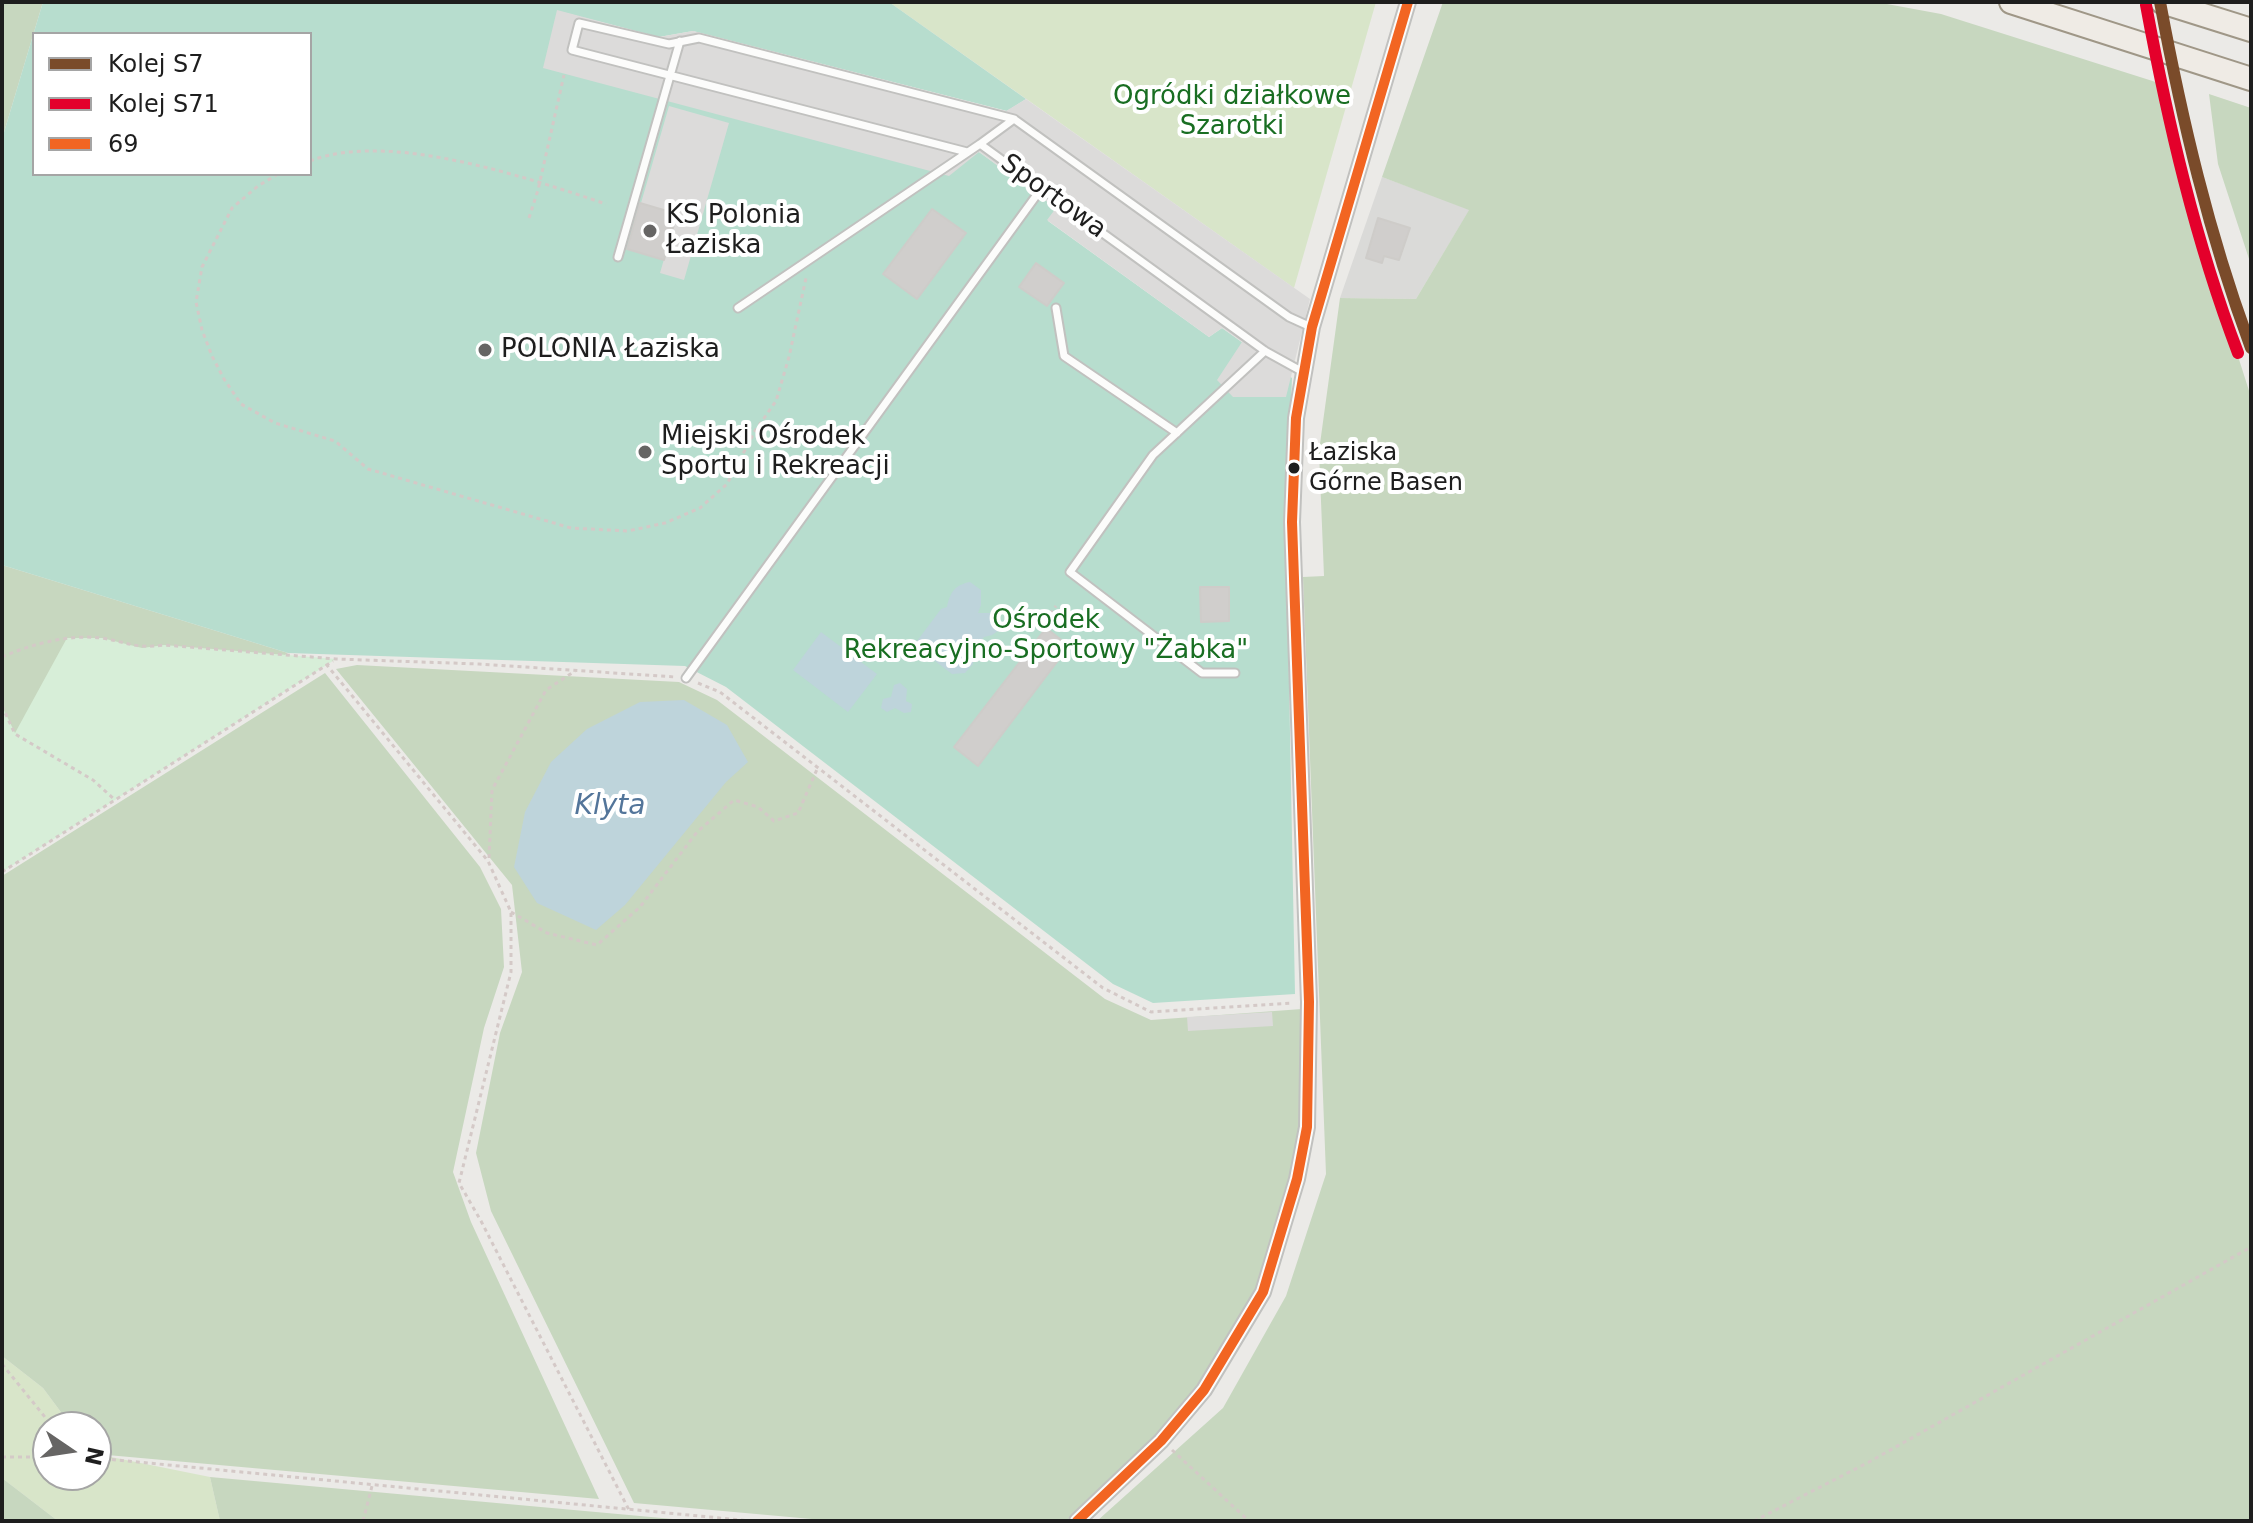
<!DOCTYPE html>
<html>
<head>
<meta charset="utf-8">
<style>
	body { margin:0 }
	#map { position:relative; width:2253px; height:1523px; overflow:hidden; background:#ebeae7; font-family:"DejaVu Sans",sans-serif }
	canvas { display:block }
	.frame { position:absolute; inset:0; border:4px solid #1e1e1e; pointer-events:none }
	.legend { position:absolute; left:32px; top:32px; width:280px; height:144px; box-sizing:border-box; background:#fff; border:2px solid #a5a5a5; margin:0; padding:10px 14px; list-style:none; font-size:24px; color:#1e1e1e }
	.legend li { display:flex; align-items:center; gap:16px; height:40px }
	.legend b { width:40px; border:2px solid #a5a5a5 }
	.north { position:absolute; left:32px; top:1411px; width:80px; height:80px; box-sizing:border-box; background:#fff; border:2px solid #a5a5a5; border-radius:50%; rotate:103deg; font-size:22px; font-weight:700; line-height:32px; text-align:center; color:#1e1e1e }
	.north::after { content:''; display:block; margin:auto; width:28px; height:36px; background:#666564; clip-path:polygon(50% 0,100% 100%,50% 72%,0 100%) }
</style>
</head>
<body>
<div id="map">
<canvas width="2253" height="1523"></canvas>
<div class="frame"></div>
<ul class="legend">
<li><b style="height:10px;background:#7a4b2a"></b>Kolej S7</li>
<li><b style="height:10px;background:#e4002b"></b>Kolej S71</li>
<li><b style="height:10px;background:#f26522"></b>69</li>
</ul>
<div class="north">N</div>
</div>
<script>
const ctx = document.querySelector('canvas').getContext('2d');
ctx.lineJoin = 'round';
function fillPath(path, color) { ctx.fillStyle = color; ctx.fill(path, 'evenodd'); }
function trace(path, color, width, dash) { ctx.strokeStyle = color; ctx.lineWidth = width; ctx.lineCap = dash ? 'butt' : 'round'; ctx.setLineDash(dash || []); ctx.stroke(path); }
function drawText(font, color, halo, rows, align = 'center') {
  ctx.font = font + ' "DejaVu Sans",sans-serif'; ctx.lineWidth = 8; ctx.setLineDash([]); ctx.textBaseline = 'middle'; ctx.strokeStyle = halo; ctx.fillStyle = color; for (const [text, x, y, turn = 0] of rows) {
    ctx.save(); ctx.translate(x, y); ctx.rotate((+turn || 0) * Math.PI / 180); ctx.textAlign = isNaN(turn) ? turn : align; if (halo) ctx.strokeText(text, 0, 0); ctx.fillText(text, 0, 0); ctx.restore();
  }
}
const residential = new Path2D(`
	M1382,177L1470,209L1416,299L1340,298Z`);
const grass = new Path2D(`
	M889,2H1376L1294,288Z
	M2,1356L43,1388L72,1427H48V1475H96V1454L210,1477L220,1521H58L2,1478Z`);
const forest = new Path2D(`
	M2,2H43L2,139Z
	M1443,2H1876L1941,14L2162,84L2190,206L2251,397V1521H1097L1223,1408L1286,1296L1326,1174L1303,577L1324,576L1319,451L1340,298L1416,299L1469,210L1382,177Z
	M2209,94L2251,108V265L2218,164Z
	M2,565L288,653L2,857Z
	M357,665L679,682L717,700L1105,999L1151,1020L1302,1009L1304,1169L1266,1288L1205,1395L1066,1521H834L634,1503L491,1211L476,1153L500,1033L522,972L512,885L336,669Z
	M325,673L480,867L501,909L504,967L484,1028L453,1172L471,1222L599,1499L96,1454V1427H72L43,1388L2,1356V876Z
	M210,1477L695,1521H220Z
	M2,1478L58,1521H2Z`);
const park = new Path2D(`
	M67,638H102L142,648L164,645L336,659L2,872V706L15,733Z`);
const pitch = new Path2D(`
	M43,2H889L1026,99L1007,111L693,31L659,37L558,11L979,152L1056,208L1048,221L1209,337L1222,328L1292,378L1286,525L1295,994L1153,1003L1113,984L726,687L685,666L288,653L2,565V139ZM34,34H310V174H34Z`);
const parking = new Path2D(`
	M557,10L659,37L693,31L1006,111L1026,99L1310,299L1286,397H1233L1217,380L1242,342L1222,328L1209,337L1047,220L1056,208L979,152L949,176L543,68Z
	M669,106L729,123L684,280L660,273L677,214L641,203Z
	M1272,1012L1273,1026L1188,1031L1187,1017Z`);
const water = new Path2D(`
	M970,582L981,590V605L978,613H990L998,619V631L992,635L984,637L973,651V664L965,673L952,674L914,645L941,609L947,607C950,592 955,585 970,582Z
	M821,632L877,674L848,712L793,670Z
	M900,683L907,689L906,701L912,704L911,712L904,713L895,708L887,712L881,708L883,699L891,697L894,685Z
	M684,700L727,725L748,762L726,782L625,905L596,930L537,903L514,867L525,812L551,762L587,729L640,702Z`);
const building = new Path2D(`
	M640,203L677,214L664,260L627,249Z
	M932,209L966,233L917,299L883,274Z
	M1378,218L1410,228L1399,260L1384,256L1382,263L1366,258Z
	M1036,263L1064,283L1047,306L1019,287Z
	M1200,587H1229V621L1201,622Z
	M1046,628L1069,646L978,766L954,747Z`);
const path = new Path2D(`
	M310,161C389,130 528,178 606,204
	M278,174L258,186L232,208L202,267L196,302L202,330L212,356L224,379L241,404L275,423L335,441L368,469L571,528L628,531L665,523L700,508L727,484L755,431L776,401L789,357L806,278
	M529,218L538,190L564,75
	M1045,620L1056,606
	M2,657C31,644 70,634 101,638C128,642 133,649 164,645L336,659L479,664L675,677
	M326,664L488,861L511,912V972L459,1183L481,1221L629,1510
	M698,683L720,692L1103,988L1151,1012L1293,1003
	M2,706L15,734L93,780L115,800
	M489,858L492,790L546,690L575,671
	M2,872L333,661
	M511,912L547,933L597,945L640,907L697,832L734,800L758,807L774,821L798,813L818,767
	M2,1364L53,1427
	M1172,1450L1249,1521
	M2,1457H48
	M96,1458L751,1521
	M363,1521L372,1486
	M1754,1521L1869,1462L2251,1247`);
const lane = new Path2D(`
	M967,152L572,50L579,23L669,44L699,38L1014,119
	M618,257L680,41
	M738,308L980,144
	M1056,308L1064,356L1177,433
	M1303,372L1265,351L980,144L1014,119L1289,317L1311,327
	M1235,673H1202L1070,572L1153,455L1265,351
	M686,678L1041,189`);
const street = new Path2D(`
	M1077,1521L1161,1441L1204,1390L1263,1292L1297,1179L1307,1127L1309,1002L1292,522L1296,418L1312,327L1408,2`);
const primary = new Path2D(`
	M2011,2L2251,79
	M2162,2L2251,30`);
const bus1 = new Path2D(`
	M1077,1521L1161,1441L1204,1390L1263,1292L1297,1179L1307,1127L1309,1002L1292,522L1296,418L1312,327L1408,2`);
const rail1 = new Path2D(`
	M2160,2C2182,120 2209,235 2251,348`);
const rail2 = new Path2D(`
	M2146,5C2168,123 2195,240 2238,353`);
const markers = [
	[650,231,8,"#666564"],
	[485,350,8,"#666564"],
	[645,452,8,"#666564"],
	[1294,468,7,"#1e1e1e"]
];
const busNames = [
	["Łaziska",1309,454],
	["Górne Basen",1309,484]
];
const parkNames = [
	["Ogródki działkowe",1232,97],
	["Szarotki",1232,127],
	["Ośrodek",1046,621],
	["Rekreacyjno-Sportowy \"Żabka\"",1046,651]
];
const streetNames = [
	["Sportowa",1053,197,36]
];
const poiNames = [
	["KS Polonia",666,216],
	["Łaziska",666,246],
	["POLONIA Łaziska",501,350],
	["Miejski Ośrodek",661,437],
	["Sportu i Rekreacji",661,467]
];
const waterNames = [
	["Klyta",610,807]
];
fillPath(residential, '#dadad8');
fillPath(grass, '#d8e5c9');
fillPath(forest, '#c7d7bf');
fillPath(park, '#d7eed8');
fillPath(pitch, '#b7ddce');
fillPath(parking, '#dcdbda');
fillPath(water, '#bed4db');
fillPath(building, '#d0cecc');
trace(building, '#ceccc9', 2);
trace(lane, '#c1c1bf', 11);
trace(street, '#c1c1bf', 18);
trace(primary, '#9f9787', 26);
trace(path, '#d4c9c7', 3, [4, 4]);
trace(lane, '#fcfcfb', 7);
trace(street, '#fcfcfb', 14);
trace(primary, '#efebe5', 22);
trace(bus1, '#f26522', 10);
trace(rail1, '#7a4b2a', 12);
trace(rail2, '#e4002b', 12);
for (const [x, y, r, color] of markers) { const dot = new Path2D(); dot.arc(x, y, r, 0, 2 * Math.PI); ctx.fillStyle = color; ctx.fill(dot); trace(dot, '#fff', 3); }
drawText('24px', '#1e1e1e', '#fff', busNames, 'left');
drawText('26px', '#196e22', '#fff', parkNames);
drawText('26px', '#1e1e1e', '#fff', streetNames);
drawText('26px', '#1e1e1e', '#fff', poiNames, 'left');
drawText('italic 28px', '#53759a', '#fff', waterNames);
</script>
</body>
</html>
